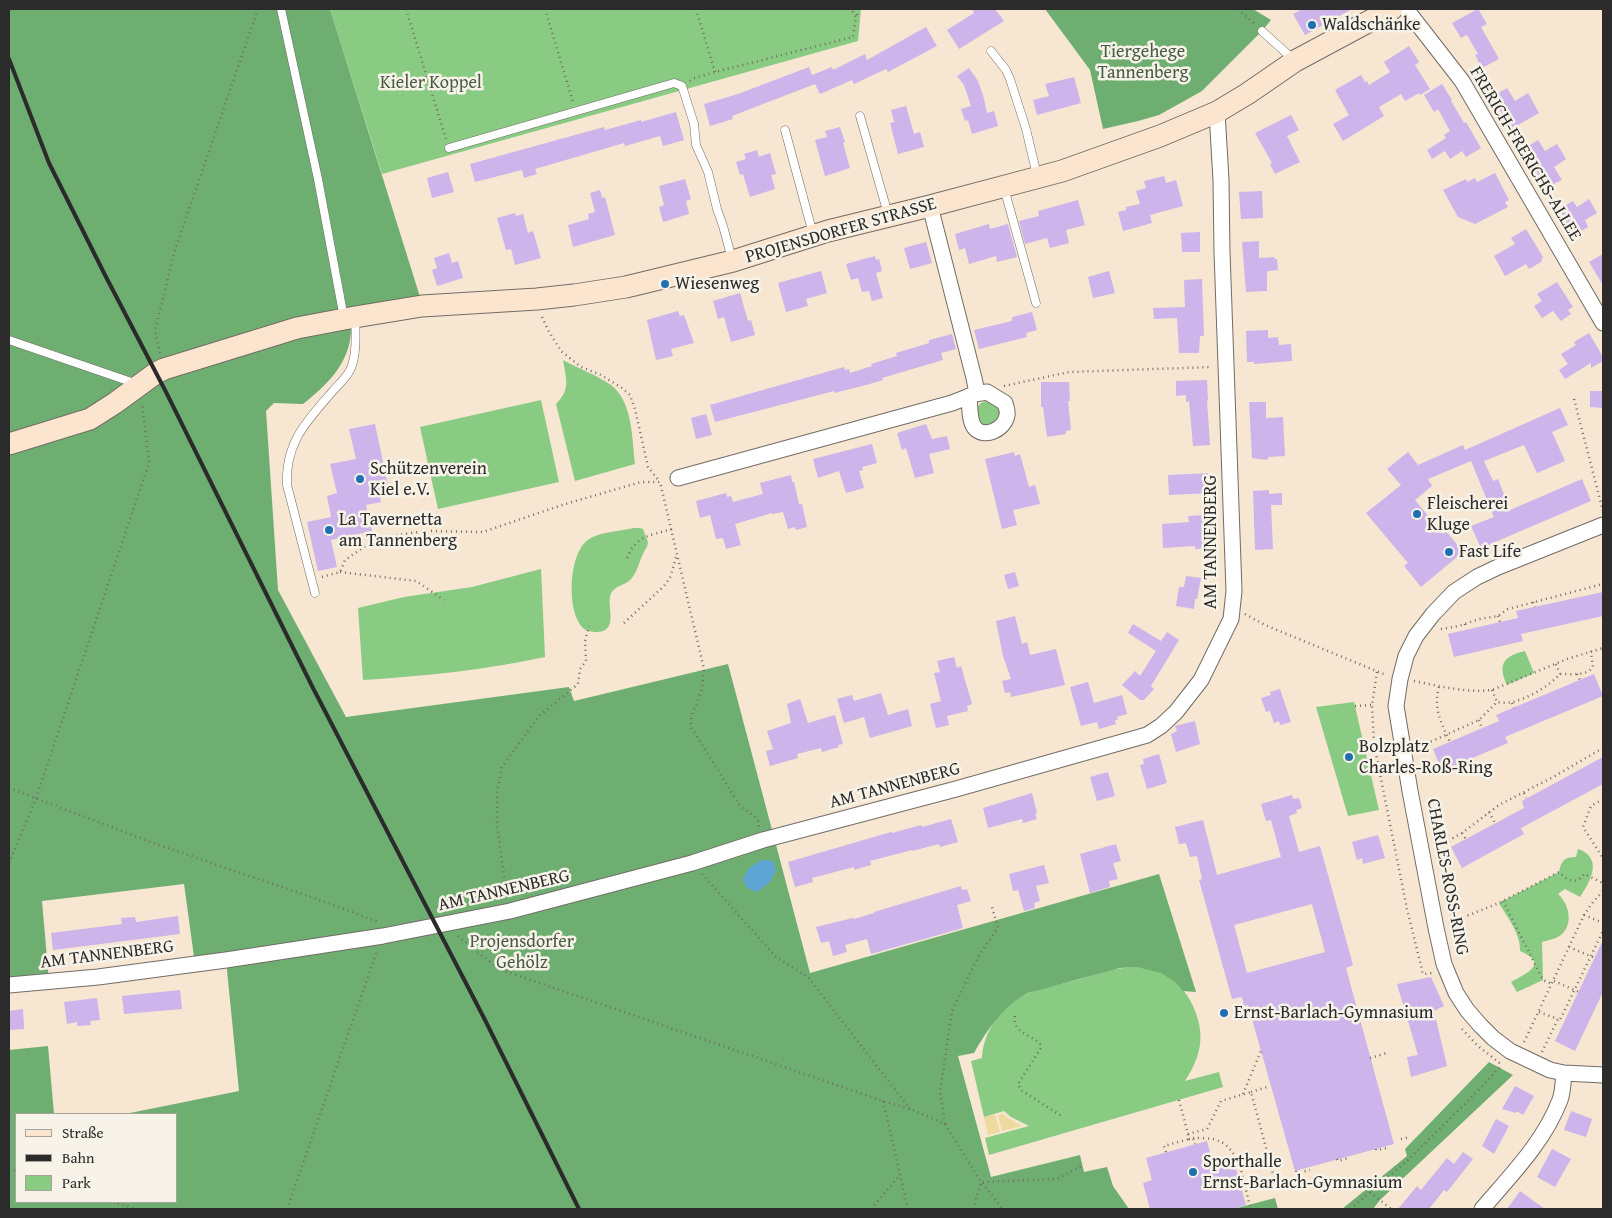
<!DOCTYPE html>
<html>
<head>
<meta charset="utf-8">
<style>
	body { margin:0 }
	#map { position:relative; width:1612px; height:1218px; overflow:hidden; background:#f6e6d2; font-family:"Gentium Book Plus",serif }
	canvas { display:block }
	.frame { position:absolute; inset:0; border:10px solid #2b2b2b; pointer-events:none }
	.legend { position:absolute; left:15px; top:1113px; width:162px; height:90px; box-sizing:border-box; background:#f7f3e8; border:1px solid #a5a39c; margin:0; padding:6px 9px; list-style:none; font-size:15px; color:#2b2b2b }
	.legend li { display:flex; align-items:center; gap:10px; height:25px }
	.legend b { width:25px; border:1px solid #a5a39c }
</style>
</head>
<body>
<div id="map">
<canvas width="1612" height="1218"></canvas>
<div class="frame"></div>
<ul class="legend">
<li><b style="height:6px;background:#fce5cf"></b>Straße</li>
<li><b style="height:6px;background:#2b2b2b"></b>Bahn</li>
<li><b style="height:14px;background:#89cb83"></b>Park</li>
</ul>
</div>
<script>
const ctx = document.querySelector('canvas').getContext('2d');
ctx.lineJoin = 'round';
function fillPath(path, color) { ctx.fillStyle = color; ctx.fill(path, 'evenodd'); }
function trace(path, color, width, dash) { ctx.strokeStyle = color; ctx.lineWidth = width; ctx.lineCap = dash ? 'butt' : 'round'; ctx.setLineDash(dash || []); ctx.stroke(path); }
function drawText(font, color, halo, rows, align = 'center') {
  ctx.font = font + ' "Gentium Book Plus",serif'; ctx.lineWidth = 5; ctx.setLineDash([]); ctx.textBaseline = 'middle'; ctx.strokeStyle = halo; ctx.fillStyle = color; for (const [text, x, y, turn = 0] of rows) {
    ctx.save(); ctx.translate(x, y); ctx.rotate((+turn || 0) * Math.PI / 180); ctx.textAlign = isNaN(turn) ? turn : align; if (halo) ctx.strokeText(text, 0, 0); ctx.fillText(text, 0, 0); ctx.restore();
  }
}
const green = new Path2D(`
	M330,9H861L858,41L382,174Z
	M563,360C579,369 597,375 611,385C633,402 632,439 635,464L575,481L556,404C571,389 566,379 563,360Z
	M541,400L559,482L438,509L420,427Z
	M976 413a12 12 0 1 1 24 0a12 12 0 1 1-24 0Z
	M634,528H640L643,529L648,542L647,547C640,556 639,569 632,578C625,587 613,584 610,597C608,607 615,624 605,630C602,632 597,632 594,632C590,631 586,631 583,628C566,612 568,552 589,539C600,532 621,531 634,528Z
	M541,569L545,657C485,670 424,676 363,680L358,608L404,597L472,587Z
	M1525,651L1534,673L1507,685C1497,664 1504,656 1525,651Z
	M1354,702L1379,810L1348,816L1316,707Z
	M1578,849C1604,858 1590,882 1580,897L1565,889L1558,894C1569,904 1574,924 1561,935C1556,939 1548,940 1542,942L1543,980L1517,992L1511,982C1528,973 1549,963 1520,951C1521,934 1507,917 1499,903L1559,872C1561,861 1564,857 1576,857Z
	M1137,967C1147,968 1158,970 1167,976C1177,982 1187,993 1192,1004C1206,1033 1202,1055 1185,1081L1219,1072L1223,1087L989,1155L985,1138L1029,1126L1011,1117L1004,1111L984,1117L971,1061L982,1058C983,1031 1003,1003 1029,993C1044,987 1061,984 1077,980C1097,974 1117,967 1137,967Z`);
const forest = new Path2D(`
	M9,9H330L420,297L350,309C350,317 352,325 351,332C349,364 327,385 303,404L274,403L266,411L278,590L346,717L569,687L574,701L728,664L810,973L1159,874L1196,992L1183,991L1175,982L1161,973L1137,967L1120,968L1028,993C1003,1006 988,1029 974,1053L958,1056L991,1177L1080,1155L1084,1172L1107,1167L1113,1186L1129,1209H9V1050L48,1046L54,1114H16V1202H176V1114H125L239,1091L226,960L195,964L184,884L42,901L49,981L9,985Z
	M1045,9H1253L1271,20L1262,31L1202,91L1159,115L1138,121L1103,129L1090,70Z
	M1489,1062L1513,1075L1380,1200L1373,1209H1342L1407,1156L1405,1149Z
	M1275,1198L1278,1209H1233Z`);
const sand = new Path2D(`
	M995,1114L1000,1132L988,1135L984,1117Z
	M1003,1114L1009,1119L1022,1126L1002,1131L998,1115Z`);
const water = new Path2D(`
	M761,860L773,861L776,870L770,882L757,892L747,888L743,880L748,869Z`);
const building = new Path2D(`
	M972,9H995L1004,21L959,49L947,30L974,13Z
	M1302,9H1352L1305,35L1293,14Z
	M1478,9L1487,24L1481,27L1499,59L1482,68L1475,55L1478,54L1467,35L1461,38L1452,23Z
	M926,27L937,46L888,72L886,69L854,84L852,80L820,94L815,84L732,116L733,119L710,126L704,104L738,94L809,67L812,75L832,67L833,70L865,54L867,60Z
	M1409,46L1419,62L1415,65L1430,89L1420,95L1419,93L1405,101L1401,94L1379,107L1384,116L1343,141L1333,124L1349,115L1335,90L1361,75L1365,82L1367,81L1369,85L1390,72L1384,62Z
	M969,68L978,81L983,95L987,113L994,111L998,126L972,134L968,120L965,121L961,109L971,106L964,85L957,76Z
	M1074,77L1081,103L1037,115L1033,100L1049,96L1045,84Z
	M1442,84L1452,100L1451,101L1464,123L1466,122L1481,148L1466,157L1462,151L1450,159L1445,151L1432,159L1427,150L1446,138L1444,135L1450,131L1438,109L1434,112L1424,95Z
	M1507,88L1515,101L1528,93L1539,113L1511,129L1492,97Z
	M906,106L914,134L920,132L924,147L898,154L890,123L894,122L891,110Z
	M676,112L684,140L663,146L660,136L625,146L624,143L535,169L537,174L524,178L522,170L475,182L470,164L604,127L605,130L641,120V122Z
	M1291,115L1299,130L1287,136L1300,162L1275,174L1270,164L1272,163L1255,133Z
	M840,127L845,142L843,143L850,168L825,176L815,140L827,137L825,131Z
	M1538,140L1545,151L1557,144L1566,159L1554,167L1562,180L1549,186L1546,181L1543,183L1523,149Z
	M757,150L759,157L770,153L776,174L771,175L775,189L750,197L743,174L740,175L736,162L746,159L744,154Z
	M448,172L454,192L432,198L427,178Z
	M1495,173L1509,200L1505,202L1508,207L1475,224L1458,217L1443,190L1466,179L1467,182L1475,178L1477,182Z
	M1164,176L1166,183L1176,180L1183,206L1150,215L1152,223L1123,231L1118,212L1126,210V207L1140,204L1136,191L1146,188L1144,181Z
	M685,179L691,199L686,201L689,214L663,222L659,207L664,205L659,186Z
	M600,190L602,198L605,197L615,235L573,247L568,225L589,219L588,214L595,212L590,193Z
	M1262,191L1263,218L1241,219L1239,192Z
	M1589,199L1597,213L1585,220L1588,227L1574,235L1559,209L1573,201L1577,207Z
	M1078,200L1085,225L1066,230L1069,243L1050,248L1047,238L1025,244L1019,221L1039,216L1038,211Z
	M515,213L516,216L523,214L528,233L533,231L541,258L515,265L511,249L506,250L497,218Z
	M989,224L990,229L1008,224L1017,257L997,262L996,256L969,264L965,248L959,250L955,234Z
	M1526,229L1543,257L1541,262L1529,269L1526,264L1505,276L1494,256L1515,244L1511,238Z
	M1200,232V252H1182L1181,233Z
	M1259,241V258L1274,257L1275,259H1277L1278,270L1268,271L1267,273V291L1246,292L1242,242Z
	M926,242L932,263L910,269L904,248Z
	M449,253L452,263L458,261L463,278L437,286L432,270L437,268L434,258Z
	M1603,254V285L1589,262Z
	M875,256L876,260L879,259L882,271L876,273L883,298L872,301L869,291L862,292L858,278L851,280L846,264Z
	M821,271L827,293L806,299L808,306L786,312L778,283Z
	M1109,271L1115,293L1093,298L1088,277Z
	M1202,279L1204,336H1200L1199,353H1179L1177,318L1154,319L1153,308L1185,307L1184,280Z
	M1557,282L1573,307L1568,310L1571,314L1561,321L1553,311L1542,318L1534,306L1542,301L1537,294Z
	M740,293L748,321L751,320L755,335L731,342L724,317L718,319L713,301Z
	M678,311L680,316L684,315L694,343L671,349L673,356L656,360L647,320Z
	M1032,312L1037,330L1026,333L1027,337L979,349L974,330L1012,321V317Z
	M1268,330V338L1278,337L1279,345L1291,344L1292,361L1254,364V362H1247L1246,331Z
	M1589,333L1603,357V361L1591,368V363L1565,379L1559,370L1568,364L1561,354L1576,345L1574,342Z
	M952,334L956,349L941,353L943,360L882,378L883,380L866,385L834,393V391L715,422L710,405L844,367L845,370L849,369L850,373L872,366L871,364L897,356L896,353L929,343V340Z
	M1207,380L1208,400L1207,401L1210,445L1193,446L1189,401L1186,402V395L1176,396V381Z
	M1041,382H1069L1070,401H1068L1071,430L1066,431V434L1047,437L1043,407H1041Z
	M1590,391H1603V408L1590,407Z
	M1249,402H1266V418L1283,417L1285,456L1269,457L1267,460L1252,458Z
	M1560,408L1568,425L1552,432L1565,461L1537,473L1524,445L1484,461L1493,481L1498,479L1510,510L1582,479L1591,501L1481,548L1471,526L1494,517L1471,461L1428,479L1432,486L1415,500L1443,534L1446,531L1463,552L1421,587L1404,566L1408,563L1366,513L1401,485L1387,469L1408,452L1418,465L1463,445L1465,450Z
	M706,414L712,435L696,439L691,418Z
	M375,424L390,495L380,498L381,502L366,505L372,531L331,540L337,567L318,571L307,522L331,517L327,496L337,493L330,464L356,459L349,429Z
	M926,424L932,439L947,436L950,449L929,454L934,473L915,478L906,448L902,450L897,433Z
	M872,444L877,463L862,467L863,470L859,471L864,488L846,493L839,471L818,478L813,459Z
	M1014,452L1015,456L1020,454L1029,487L1035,485L1040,504L1013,510L1017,525L1002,529L985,459Z
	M1212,473V493L1169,495L1168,475Z
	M791,475L792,482H794L799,504H802L807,527L796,530L795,527L788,529L783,512L772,514V513L735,524L741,545L726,549L723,538L716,539L710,515L700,518L696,501L726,493L727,497L731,496L733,502L763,494L760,483Z
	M1269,490V494L1282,493V505H1271L1273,549L1255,550L1253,491Z
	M1205,515L1206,518H1208V522H1212V548L1195,549V546L1163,548L1162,524L1189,522L1188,516Z
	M1015,572L1019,586L1008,589L1004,575Z
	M1186,576L1201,578L1197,599H1195L1194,609L1176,606L1179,587H1184Z
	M1603,592V616L1521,634L1523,641L1454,657L1448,634L1518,618L1516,611Z
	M1015,616L1022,644L1027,642L1030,655L1056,649L1065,685L1011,697L1010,692L1005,693L1002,681L1011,679L1003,656L996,621Z
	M1133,624L1161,641L1167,632L1179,640L1151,686L1154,689L1144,700H1140L1122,685L1135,671L1140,676L1156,651L1128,633Z
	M954,657L957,668L961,666L972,704L967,706L968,711L947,716L949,725L936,728L930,704L941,701L934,673L940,672L937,661Z
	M1594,674L1603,696L1505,737L1508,743L1442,771L1433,749L1499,721L1496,715Z
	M1088,682L1094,703L1122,695L1127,714L1117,717L1118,720H1115L1116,724L1099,729L1097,722L1081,726L1070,687Z
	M1280,689L1291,722L1280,725L1279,721L1274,723L1270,711L1266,712L1261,698L1271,695L1270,692Z
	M881,693L888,715L908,709L912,726L870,738L864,717L844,723L837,699L852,695L854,701Z
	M800,699L808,723L835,715L843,744L838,745L839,747L822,752L821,748L797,754L798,758L770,766L766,751L773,749L767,731L791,723L787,704Z
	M1195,721L1200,744L1176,752L1171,734L1177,731L1175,726Z
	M1159,754L1167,783L1147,789L1140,765L1144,764L1143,759Z
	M1603,757V784L1521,828L1524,834L1462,868L1451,847L1524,808L1522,801Z
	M1108,772L1115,796L1097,801L1090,777Z
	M1032,793L1037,813L1035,814L1037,819L1023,823L1022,819L988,828L983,808Z
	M1292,795L1293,799L1299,798L1302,808L1296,810L1297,813L1289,816L1299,852L1320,846L1353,965L1346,968L1394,1144L1295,1171L1248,1005L1244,1006L1242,997L1232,999L1199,880L1202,879L1197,856L1190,857L1186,843L1179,844L1175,827L1203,820L1217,875L1281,857L1271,820L1266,821L1261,804ZM1312,904L1325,952L1247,973L1234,925Z
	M951,819L958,842L940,847L939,844L912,851V850L870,861L871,865L854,870V867L812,878L813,882L795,887L788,862L891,832L892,833L921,825L922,827Z
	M1378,835L1385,858L1363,864L1362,858L1357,860L1352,842Z
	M1116,844L1121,861L1113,863L1118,879L1109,881L1110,887L1090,893L1080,854Z
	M1044,865L1049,883L1036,886L1040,901L1034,903L1035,908L1024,911L1018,890L1013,891L1009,874Z
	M961,886L962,890L967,889L971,901L957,905L963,928L871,954L867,939L845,945L847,952L833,956L829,941L821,943L816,927L853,918L854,919L874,913V912Z
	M178,916L180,934L53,950L51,933L122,924L121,918L135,917L136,922Z
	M1603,940V992L1575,1051L1555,1041Z
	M1431,977L1444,1006L1434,1011L1447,1066L1411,1077L1407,1057L1418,1055L1397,984Z
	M180,990L182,1009L124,1014L122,996Z
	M97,998L100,1020L90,1021L91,1025L77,1026V1022L67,1024L64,1002Z
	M23,1009L24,1029L9,1030V1011Z
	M1515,1086L1534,1096L1523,1115L1517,1111L1516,1113L1502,1109Z
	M1571,1111L1592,1119L1586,1137L1564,1130Z
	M1496,1119L1509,1126L1494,1154L1482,1146Z
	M1207,1141L1213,1163L1233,1158L1246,1205L1233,1209H1150L1143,1183L1152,1180L1146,1158Z
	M1552,1149L1571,1159L1555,1187L1537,1177Z
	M1463,1152L1473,1159L1447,1192L1444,1190L1429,1209H1398L1417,1186L1421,1190L1447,1158L1454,1164Z
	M1520,1191L1545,1209H1507Z`);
const path = new Path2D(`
	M406,9L446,139
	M545,9L573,102
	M696,9L715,72
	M1238,9L1256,25
	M857,15V9
	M690,81L694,78L715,72L853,37L856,17L851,9
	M542,317L548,330L561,351L581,367L601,375L622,388L630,395L635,409L648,467L660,482
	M160,353L155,331L175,250L258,9
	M1004,386L1069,372L1212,367
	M1574,399L1603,511
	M627,558C637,535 649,536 672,529
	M340,572L416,581L444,600
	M322,577L340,572L345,560L377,538L425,531L483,532L562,505L641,482H660L704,669L702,689L691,717V727L740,806L755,817L758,821L759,827
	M1533,602L1535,607
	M1245,614L1265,625L1386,675
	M1498,616L1500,622
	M624,623L664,586L670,578L677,554
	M1465,624L1466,629
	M1441,629L1459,626L1479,619L1498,616L1508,609L1603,584
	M1556,664L1560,674
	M1377,672L1372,705L1374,744L1407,909L1423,974L1432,973
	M1577,674L1580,680
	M1414,681C1440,686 1465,693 1492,690L1567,659L1603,648
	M1439,687C1433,709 1441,722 1450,742
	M1492,690L1497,702
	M1512,703L1514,708
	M1355,706L1372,705
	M1479,720L1482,729
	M1416,744L1430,742L1479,720L1497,702C1502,703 1508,703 1513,702C1530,697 1548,687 1560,674C1571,674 1587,676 1593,667L1591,651
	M9,788L156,844L314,898L379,922
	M1524,793L1526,798
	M1603,799L1591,806L1583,827L1603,858
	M1489,812L1495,823
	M1462,833L1466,839
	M1435,848L1462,833L1499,805L1555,776L1603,748
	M9,863L36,798L149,463L142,404
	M702,874L776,957L808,977L910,1109
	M507,897L497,826V792L502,767L538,717L578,684L580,669L586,661L585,641L589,626
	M1503,901L1543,980L1552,984
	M1584,915L1603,923
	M1449,923L1499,903L1559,872C1567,881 1577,885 1584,874L1603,883
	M458,936L499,969L883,1101L910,1109L945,1124L981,1182L1003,1209
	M1569,947L1595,958
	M1554,981L1579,992
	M1539,1012L1558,1019
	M1015,1016C1012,1034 1032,1034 1041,1045V1048L1018,1084L1021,1090L1063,1117
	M1462,1029L1478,1046L1502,1065
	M1524,1042L1584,915L1593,902L1603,891
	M1542,1052L1558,1019L1560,1020L1603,931
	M1370,1058L1387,1053
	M1251,1092L1270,1086
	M1243,1094L1261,1051
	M1179,1100L1188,1134L1207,1129L1221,1101L1251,1092L1276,1185
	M883,1101L908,1209
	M945,1124L940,1092L952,1011L978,957L998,928L992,907
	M1188,1134L1189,1139L1193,1138L1195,1144
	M1193,1138C1199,1138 1207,1138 1213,1139C1243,1146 1243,1186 1251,1209
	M1401,1139L1410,1137
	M1376,1149V1150L1388,1148
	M1166,1152L1164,1146L1189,1139
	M1337,1159L1338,1161L1349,1158
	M9,1169L16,1171
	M1296,1171L1297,1173L1310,1170
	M1370,1192L1391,1209
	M113,1202L137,1209
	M287,1209L377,951
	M871,1209L899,1176
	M973,1209L981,1182L1057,1179L1083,1165
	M1350,1209L1408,1160L1466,1103L1502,1065`);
const lane = new Path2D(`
	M281,9L318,179L344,318
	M1262,31L1294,60
	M991,51L1006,70L1010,79L1026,129L1037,175
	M860,116L888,214
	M785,130L813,234
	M449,148L674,83L682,86L694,124L696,145L708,172L717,209L723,226L732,259
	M1004,188L1036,303
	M9,340L137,384
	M315,593L287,485C285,443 306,422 332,392C337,386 345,379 349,372C357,359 356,334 355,319`);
const street = new Path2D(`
	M1406,9L1462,81L1603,323
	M969,396C970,406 969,419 974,427C984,440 1005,429 1007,415C1008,412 1006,407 1005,403L987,392L975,394
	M678,478L952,403L975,394L976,388L974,378L930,206
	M1603,525L1498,567L1477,577L1454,592L1433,614L1416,636L1406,656L1400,679L1396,706L1410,791L1436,928L1444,964L1456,993L1467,1010L1480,1025L1493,1038L1510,1051L1550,1070L1564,1073L1603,1075
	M9,985L98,977L226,960L383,936L510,911L692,863L763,840L956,789L1147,735L1161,726L1176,712L1201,680L1231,619L1234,591L1222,252L1221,180L1217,112
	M1482,1209C1511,1175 1544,1142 1560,1100C1563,1092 1563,1082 1564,1073`);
const secondary = new Path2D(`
	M9,444L90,419L115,403L156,373L164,369L297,328L355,317L422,306L537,299L574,295L626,287L733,261L828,231L930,206L1062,171L1160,136L1217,112L1247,94L1295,61L1392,9`);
const rail = new Path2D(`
	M9,59L49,163L105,275L166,392L313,688L484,1018L579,1209`);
const markers = [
	[1312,25,5,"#1f6fb2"],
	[665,284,5,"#1f6fb2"],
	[360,479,5,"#1f6fb2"],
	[1417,514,5,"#1f6fb2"],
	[329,530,5,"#1f6fb2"],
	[1449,552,5,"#1f6fb2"],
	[1349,757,5,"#1f6fb2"],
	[1224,1013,5,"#1f6fb2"],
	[1193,1172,5,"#1f6fb2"]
];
const poiNames = [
	["Waldschänke",1322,25],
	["Wiesenweg",675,284],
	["Schützenverein",370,469],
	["Kiel e.V.",370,490],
	["Fleischerei",1427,504],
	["Kluge",1427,525],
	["La Tavernetta",339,520],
	["am Tannenberg",339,541],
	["Fast Life",1459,552],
	["Bolzplatz",1359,747],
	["Charles-Roß-Ring",1359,768],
	["Ernst-Barlach-Gymnasium",1234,1013],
	["Sporthalle",1203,1162],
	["Ernst-Barlach-Gymnasium",1203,1183]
];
const parkNames = [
	["Tiergehege",1143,52],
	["Tannenberg",1143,73],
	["Kieler Koppel",431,83],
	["Projensdorfer",522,942],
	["Gehölz",522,963]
];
const streetNames = [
	["FRERICH-FRERICHS-ALLEE",1525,154,59],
	["PROJENSDORFER STRASSE",841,231,-16],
	["AM TANNENBERG",1211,542,-90],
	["AM TANNENBERG",895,786,-15],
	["CHARLES-ROSS-RING",1447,877,79],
	["AM TANNENBERG",504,891,-13],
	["AM TANNENBERG",107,955,-7]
];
fillPath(green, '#89cb83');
fillPath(forest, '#6eaf71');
fillPath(sand, '#eeda9e');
fillPath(water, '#5ca4d3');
fillPath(building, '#cdb4eb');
trace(lane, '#726c65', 9);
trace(street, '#726c65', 17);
trace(secondary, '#726c65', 23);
trace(path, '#726c65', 2.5, [1, 4]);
trace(lane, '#fff', 8);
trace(street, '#fff', 15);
trace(secondary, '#fce5cf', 21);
trace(rail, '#2b2b2b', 4);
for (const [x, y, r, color] of markers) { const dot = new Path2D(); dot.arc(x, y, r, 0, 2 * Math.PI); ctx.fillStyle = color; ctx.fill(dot); trace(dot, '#f7f3e8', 2); }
drawText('18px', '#2b2b2b', '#f7f3e8', poiNames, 'left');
drawText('18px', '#475b45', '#f7f3e8', parkNames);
drawText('18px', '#2b2b2b', '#f7f3e8', streetNames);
</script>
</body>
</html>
